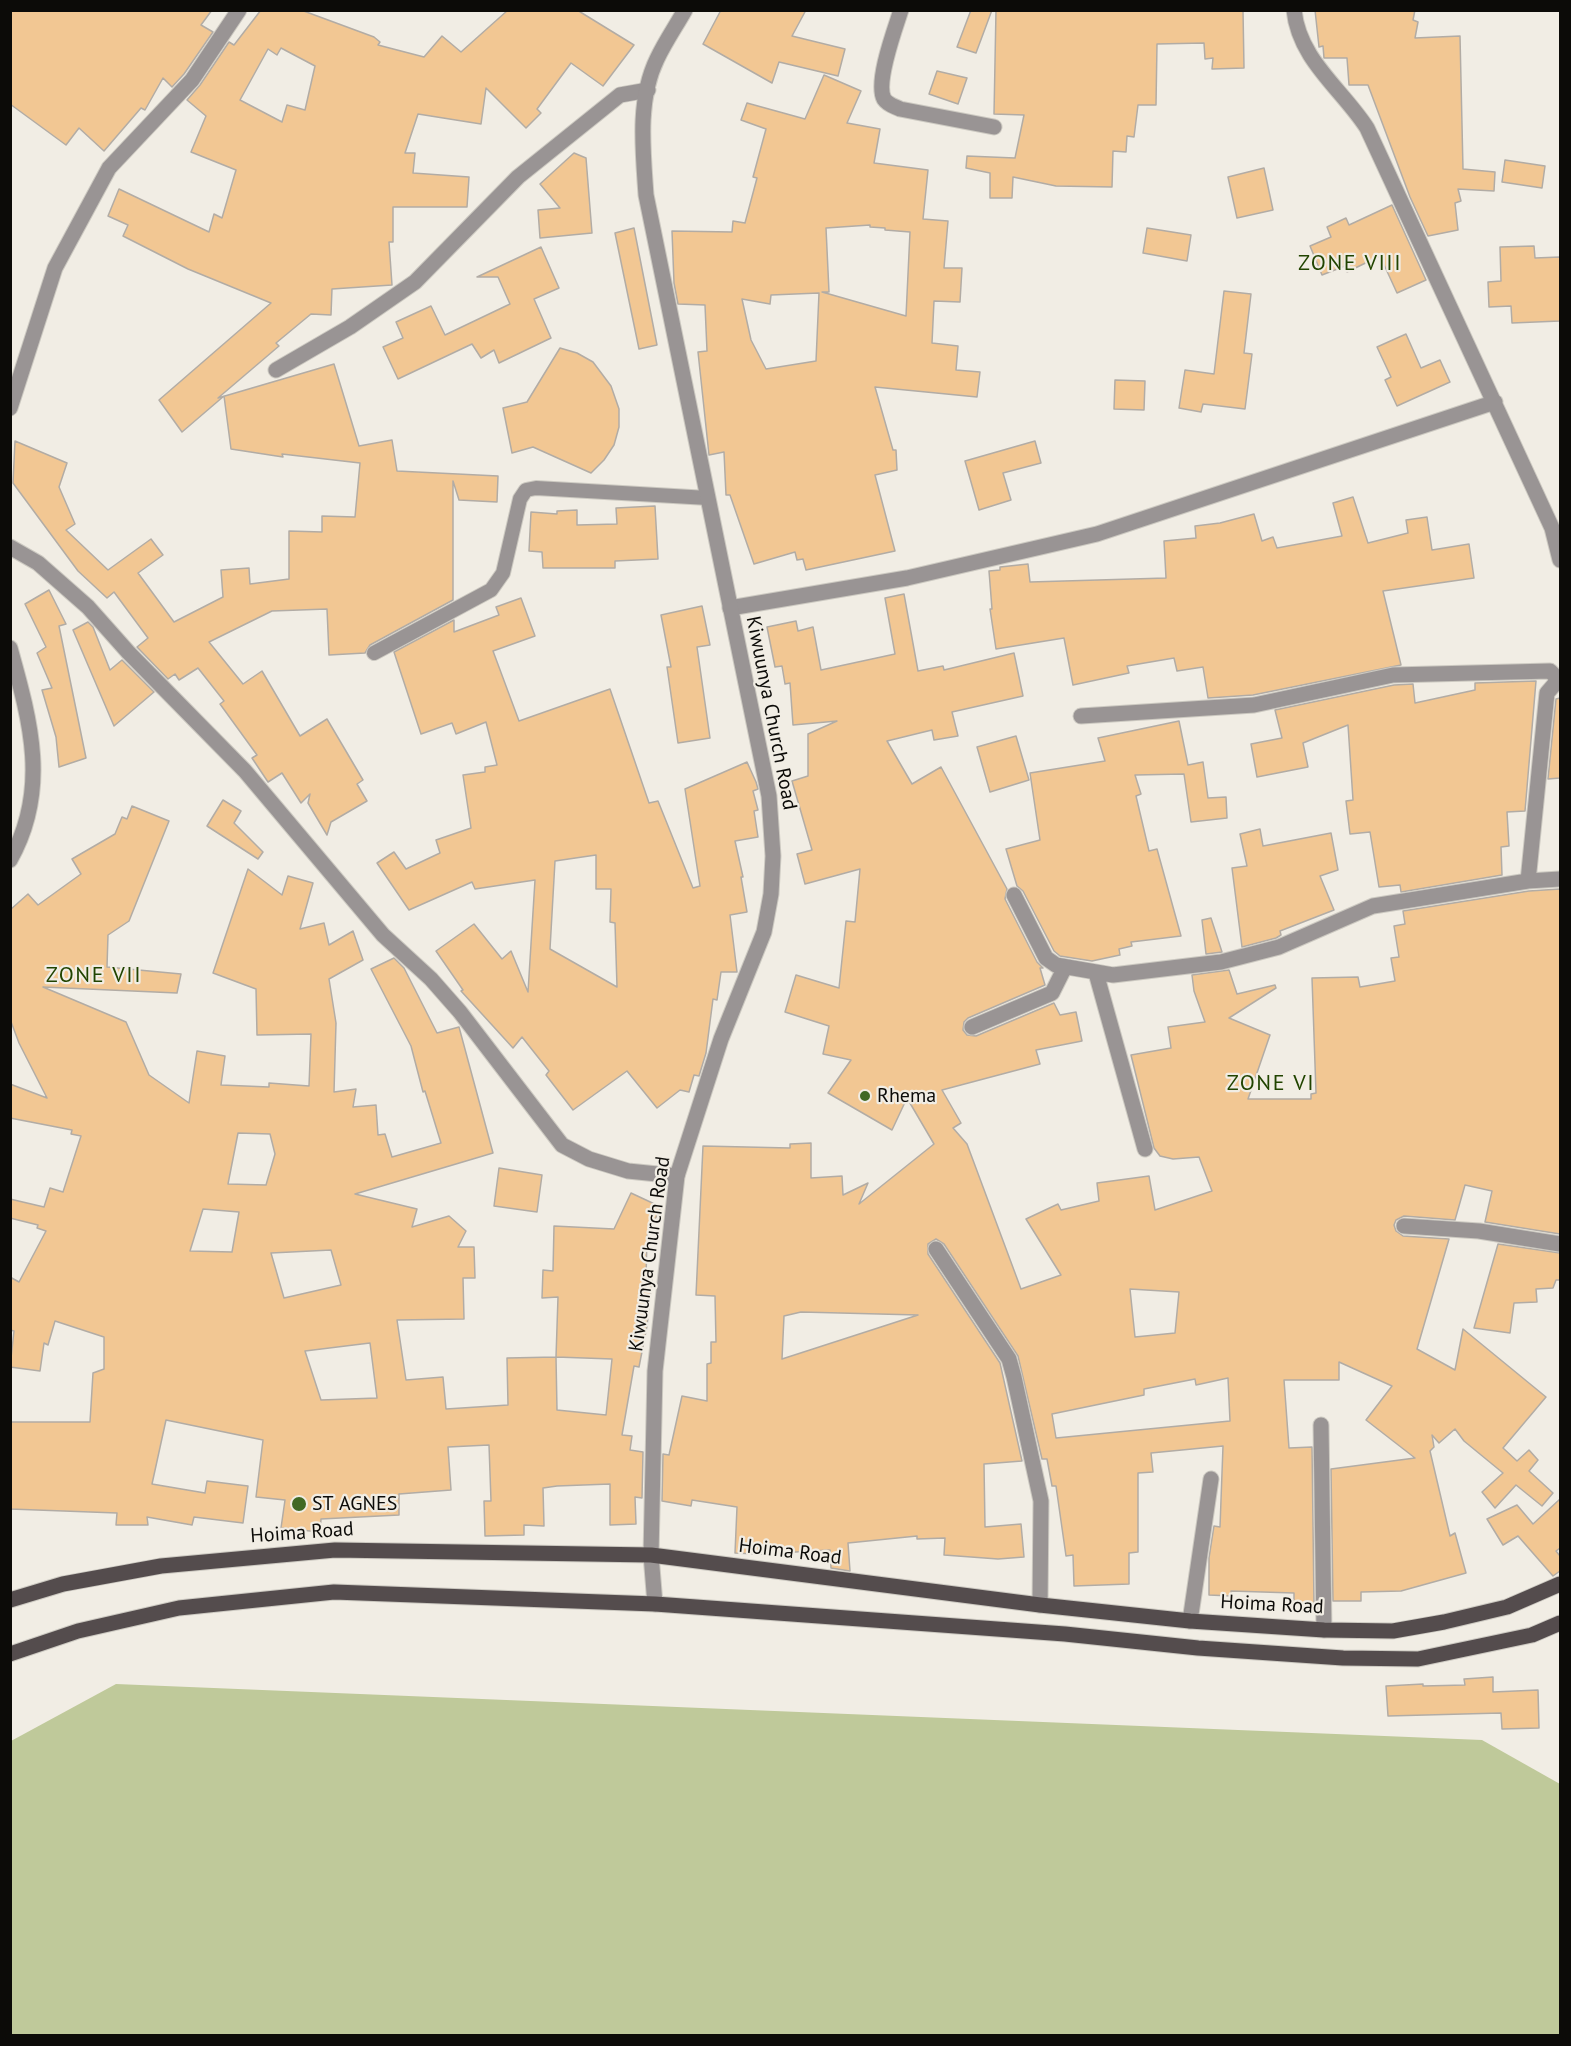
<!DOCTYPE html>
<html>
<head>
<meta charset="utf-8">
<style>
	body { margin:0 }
	#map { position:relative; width:1571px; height:2046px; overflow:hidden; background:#f1ede4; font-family:"PT Sans",sans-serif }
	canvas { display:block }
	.frame { position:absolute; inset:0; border:12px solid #0c0b08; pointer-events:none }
</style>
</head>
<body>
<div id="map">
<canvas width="1571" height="2046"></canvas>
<div class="frame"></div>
</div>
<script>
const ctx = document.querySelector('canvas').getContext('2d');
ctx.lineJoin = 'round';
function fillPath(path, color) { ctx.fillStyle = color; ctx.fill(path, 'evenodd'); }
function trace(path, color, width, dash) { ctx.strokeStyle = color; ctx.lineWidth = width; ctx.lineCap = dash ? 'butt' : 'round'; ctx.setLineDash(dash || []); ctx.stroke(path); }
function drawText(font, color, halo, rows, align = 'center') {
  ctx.font = font + ' "PT Sans",sans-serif'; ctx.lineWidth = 4.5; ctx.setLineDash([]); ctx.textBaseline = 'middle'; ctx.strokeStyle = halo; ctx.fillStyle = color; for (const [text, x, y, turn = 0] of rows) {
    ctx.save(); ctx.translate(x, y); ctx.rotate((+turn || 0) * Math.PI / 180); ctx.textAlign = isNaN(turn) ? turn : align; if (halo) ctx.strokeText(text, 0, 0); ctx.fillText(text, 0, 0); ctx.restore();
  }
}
const green = new Path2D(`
	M116,1684L1482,1740L1560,1784V2035H11V1741Z`);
const building = new Path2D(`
	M10,10H212L201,25L213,32L184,74L172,87L163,78L145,110L141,108L104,151L79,128L66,145L10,104Z
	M261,10H301L374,37L380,42L378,45L424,57L442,36L461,52L508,10H577L634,45L603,86L571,63L537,109L541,113L526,128L486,88L481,124L418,114L405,153H415L413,173L469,177L467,207H393V242H389L392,285L332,289L331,315L311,314L276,343L279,346L218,398L334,364L359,446L392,440L397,471L498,476L497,502L459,500L453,481V600L370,645L365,653L329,655L327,609L272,611L209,642L243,684L262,671L300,736L327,719L363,780L357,784L367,801L331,822L327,835L308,803L310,794L301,803L282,773L268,782L252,758L257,755L220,704L224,701L198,668L179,680L175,674L168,679L137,647L148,638L114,592L107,598L78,571L13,483L15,441L67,463L59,487L75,524L66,530L108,570L151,539L163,555L138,573L174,622L223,597L221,570L249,568L250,584L289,579V531L322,532V516L355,517L360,463L282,454L283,457L231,449L224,396L182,432L159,400L271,303L188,269L123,236L128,225L108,216L119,189L209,232L214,214L222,218L236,170L191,152L206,116L187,100L200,85L229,42L234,45ZM281,48L315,66L305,110L287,105L282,122L240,100L268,49L277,55Z
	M721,10H806L792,36L845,49L838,76L779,62L772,83L703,44Z
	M971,10H992L976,53L957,47Z
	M996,10H1243L1244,68L1212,69L1213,58L1205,59L1204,43L1157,44L1156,105H1138L1134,137L1127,136L1126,152L1113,151L1112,187L1056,186L1013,177L1012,198H990V173L966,168L967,156L1015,158L1024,115L994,114Z
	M1315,10H1415L1413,20L1418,22L1415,38L1460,36L1463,169L1495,172L1494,191L1458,189L1461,201L1455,203L1458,230L1428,236L1410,197L1368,85H1349L1347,58H1324L1323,46L1319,47Z
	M937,71L967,78L958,104L929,94Z
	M824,75L861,91L847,123L880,129L874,163L928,170L923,219L948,221L944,268H962L960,302L934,301L932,343L958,346L956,370L980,372L977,397L875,387L893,450H896L897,470L875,475L895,551L806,570L803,559L797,560L795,552L754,564L730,495H726L724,452L709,455L698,352L707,351L705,305L678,304L674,283L672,231L732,232L733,221L745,223L757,178L753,177L766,129L741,120L747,103L805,119ZM870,225V227L885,228V230L910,232L906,316L822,292H829L826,228ZM819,293L816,361L766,369L751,340L742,299L770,304L771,295Z
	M574,153L586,158L592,233L540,238L538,210L560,208L540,184Z
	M1505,160L1545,166L1542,188L1502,182Z
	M1264,168L1273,210L1237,218L1228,177Z
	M1392,205L1426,280L1397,293L1380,256L1347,272L1345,266L1322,275L1310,246L1331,237L1327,227L1346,218L1349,225Z
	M634,228L657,345L639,349L615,233Z
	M1147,228L1191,235L1187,261L1143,253Z
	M1534,246L1535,258L1560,257V321L1512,323L1511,306L1489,307L1488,282L1501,281L1500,247Z
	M541,247L559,288L534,299L551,338L499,363L494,350L481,358L472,344L398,379L383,347L403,338L396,322L431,306L445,335L510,304L498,277H477Z
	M1224,291L1251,294L1244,353L1252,354L1245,409L1203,404L1201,412L1179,408L1185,370L1214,374Z
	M1406,334L1421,368L1440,360L1450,382L1397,406L1385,380L1391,377L1377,347Z
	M560,348L577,353L593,362L611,386L619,409V427L614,445L604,460L591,473L533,447L512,453L503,408L527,402Z
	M1115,380L1145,381L1144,410L1114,409Z
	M1035,441L1041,463L1003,473L1011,500L979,510L965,461Z
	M1353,497L1368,543L1408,533L1406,520L1427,517L1432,550L1469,544L1474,578L1383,591L1401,665L1253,695L1208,698L1203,667L1177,671L1174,658L1127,666L1129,673L1073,685L1064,638L996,649L990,609H992L989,571L1000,570V567L1028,564L1030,582L1166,578L1164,541L1196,538L1195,526L1220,523L1254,514L1262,541L1273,537L1277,548L1342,536L1333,503Z
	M655,506L658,559L615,561V568H543L542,552L529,551L531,512L557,514V511L577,510V525L617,524L616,508Z
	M49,590L66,624L59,626L86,758L59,767L56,737L42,690L52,688L37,653L46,647L25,604Z
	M904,594L918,671L943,666L944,670L1014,653L1023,696L952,712L958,736L934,740L932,730L887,741L912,784L941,767L1007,889L1005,899L1037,962L1043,968H1040L1045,985L968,1018L964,1022L963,1030L967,1035L976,1036L1054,1003L1060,1015L1076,1012L1082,1041L1036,1050L1040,1064L942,1090L961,1123L953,1128L967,1144L1021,1289L1061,1275L1026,1219L1058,1204L1061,1210L1099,1201L1097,1183L1149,1176L1155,1210L1212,1191L1199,1157L1173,1159L1160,1156L1154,1148L1131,1055L1171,1048L1168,1027L1205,1022L1194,991L1192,975L1229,970L1237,994L1275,985L1276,988L1229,1018L1270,1035L1248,1099H1311V1094L1316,1093L1312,978L1358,977L1360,987L1395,981L1391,958L1399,957L1394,926L1405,924L1403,911L1529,891L1560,889V1234L1485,1222L1492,1191L1465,1185L1455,1220L1404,1216L1396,1220L1394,1225L1396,1231L1403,1236L1449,1239L1417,1349L1455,1370L1463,1329L1546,1397L1503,1448L1517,1461L1529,1450L1538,1460L1529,1471L1553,1493L1542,1506L1516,1485L1495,1508L1482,1492L1503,1473L1464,1441L1455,1429L1439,1443L1432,1435L1434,1447L1430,1451L1450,1536L1455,1533L1466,1573L1401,1591L1361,1592V1601H1333L1331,1469L1415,1458L1366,1420L1392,1386L1339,1362V1380H1284L1289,1448L1312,1447L1314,1604H1294V1593L1231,1591V1596L1209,1595V1558L1214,1526L1220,1527L1223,1446L1151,1453L1153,1472L1138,1473V1552L1129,1553V1584L1074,1586L1073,1555L1066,1556L1056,1486H1052L1047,1459H1042L1018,1356L944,1244L936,1239L928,1244V1254L1000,1363L1022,1461L984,1464L985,1527L1021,1524L1024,1557L998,1559L944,1555L945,1538L917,1539V1536L848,1543L850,1571L831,1568L830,1550L778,1553V1555L735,1553L737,1507L692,1500L691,1506L662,1501L663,1454L669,1455L682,1396L707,1401V1364L711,1363V1342H716L715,1296L696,1295L703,1146L790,1148V1144L811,1143V1178L842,1176L843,1195L868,1183L859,1204L934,1144L907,1098L892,1130L828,1093L851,1060L823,1054L829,1026L785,1012L796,975L839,988L846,921L855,922L860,869L805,884L797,854L812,850L792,781L808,776V734L837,721L793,725L790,683L785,684L782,666L775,667L767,627L796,621L798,631L813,627L821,670L895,654L885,598ZM1130,1289L1179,1292L1175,1333L1135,1337ZM801,1312L918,1315L782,1359L784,1316ZM1228,1378L1230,1421L1056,1438L1052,1414L1144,1395V1389L1195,1379L1196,1385Z
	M521,598L535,636L493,651L519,721L610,689L649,803L658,801L693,888L700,886L685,789L747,762L756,782L758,789L753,791L758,810L754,811L758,837L735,841L743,877H741L747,912L730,915L737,972H721L717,1000L713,999L706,1053L699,1076L694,1075L689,1092L680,1090L657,1108L627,1071L573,1110L546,1075L549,1071L522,1037L513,1048L461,991L463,990L436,951L474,924L502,959L511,951L528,992L535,880L475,889L472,882L409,910L377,863L394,852L406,869L440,853L436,840L471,828L463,775L485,772V767L497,765L486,722L456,734L452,723L421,734L394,652L454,620V632L499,615L496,607ZM596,855V889H611L610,922L615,923L617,987L550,949L555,861Z
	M702,606L710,645L697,647L710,738L678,743L667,667H671L661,615Z
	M88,622L93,627L110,670L122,660L154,692L114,726L73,630Z
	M1536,681L1525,811L1507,812L1509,846L1501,847L1502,875L1401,892L1400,885L1379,887L1370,832L1350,834L1346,801L1353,800L1348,725L1303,743L1308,767L1257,777L1251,744L1282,738L1275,710L1394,685L1413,684L1415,703L1475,690V683Z
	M1560,698V778L1548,779L1556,699Z
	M1179,721L1188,765L1203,762L1208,798L1226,797L1227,818L1191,822L1184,774L1135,775L1141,794L1136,796L1149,851L1157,849L1181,936L1131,942L1132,946L1119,949L1120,955L1092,961L1060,956L1054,951L1023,891L1017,886L1006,849L1040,840L1030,773L1105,761L1098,738Z
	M1016,736L1029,780L990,792L977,747Z
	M223,800L241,811L234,823L263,852L258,859L207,826Z
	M132,806L169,821L129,921L108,935L107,967L181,974L177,993L43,987L126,1022L149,1075L189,1103L197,1051L225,1056L221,1085L269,1087V1083L309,1086L311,1034L257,1035L256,989L213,973L248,869L282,895L288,876L313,883L300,929L324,923L329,945L353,931L363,960L329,979L336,1023L334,1092L356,1089L353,1107L376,1105L378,1135L385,1134L392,1157L441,1143L425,1091L423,1092L411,1046L371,969L394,958L404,968L437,1033L459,1027L493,1153L355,1194L417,1209L412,1227L449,1216L466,1231L458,1247H474L475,1278H463L464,1319L397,1320L406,1380L443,1377L446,1409L508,1405L507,1358L556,1357L558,1297L542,1298L543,1270L553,1271L554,1226L614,1229L631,1193L661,1207L647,1236L646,1279L652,1280L647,1326L639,1367L634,1366L622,1435L632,1436L630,1450L643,1452L642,1498L635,1497L636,1524L610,1525V1484L557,1486L543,1488L544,1526L524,1525V1535L485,1536L484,1501H491L489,1445L448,1447L451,1490L399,1494V1515L321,1519L320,1532L281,1528L285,1500L256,1497L263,1440L166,1420L152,1484L205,1493L207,1481L248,1486L243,1523L194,1517L192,1525L147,1517L148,1525H116L117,1513L10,1509V1422H90L93,1373L104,1369V1337L55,1321L48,1345L44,1343L40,1371L10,1367L14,1331L10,1330V1277L19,1282L46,1231L37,1228L38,1225L10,1218V1199L44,1207L50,1188L63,1192L81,1136L71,1134L72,1130L10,1118V1084L47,1098L19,1043L10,1019V910L28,894L38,905L81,874L72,859L115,834L122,817L127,819ZM238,1133L270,1134L275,1154L266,1185L228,1184ZM203,1209L239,1212L232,1252L190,1251ZM331,1250L341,1285L284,1298L271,1253ZM370,1343L377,1398L321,1400L305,1351ZM556,1357L612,1359L606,1415L557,1410Z
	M1260,829L1263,846L1331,833L1338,870L1320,876L1334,910L1280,931L1281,935L1276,938L1242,947L1232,868L1247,866L1240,834Z
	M1211,918L1222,952L1206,954L1202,920Z
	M499,1168L542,1175L537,1212L494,1206Z
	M1498,1244L1560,1253V1280H1556L1553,1288L1536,1289L1537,1302L1514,1303L1510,1333L1474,1328Z
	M1560,1499V1548L1556,1551L1560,1556V1571L1553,1576L1518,1536L1503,1545L1487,1519L1517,1505L1533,1524Z
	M1493,1677V1692L1538,1690L1539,1728L1502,1729L1501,1713L1388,1716L1386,1686L1423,1684V1686L1465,1685L1464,1679Z`);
const service = new Path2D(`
	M374,653L491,590L503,573L520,499L526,490L536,488L708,498`);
const minor = new Path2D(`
	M901,10C895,29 875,82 884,99C888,105 894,106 900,109L994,127
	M1294,10C1299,60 1342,89 1367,128L1552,528L1560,560
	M276,370L350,327L415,282L518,177L620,95L648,90
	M10,547L38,563L88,607L128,652L245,771L383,935L431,979L460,1012L562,1145L589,1159L628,1171L677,1176
	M730,608L907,578L1097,534L1495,402
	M1081,716L1254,705L1393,675L1550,671L1558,679
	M1528,881L1547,693L1560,678
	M1014,895L1046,958L1056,965L1113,975L1221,962L1279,947L1373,906L1528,881L1560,879
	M1096,973L1145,1149
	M972,1027L1052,993L1065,967
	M1404,1226L1479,1231L1560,1244
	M936,1249L1009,1359L1014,1377L1041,1501L1040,1605
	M1321,1425L1324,1630
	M1190,1621L1211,1479`);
const tertiary = new Path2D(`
	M10,408L55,268L109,168L192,80L239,10
	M10,648C30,720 50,789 10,860
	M655,1604L651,1555L655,1371L677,1176L721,1039L764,932L771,894L773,856L769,796L646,195C643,151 637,100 657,59C665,42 676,26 685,10`);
const primary = new Path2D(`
	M10,1600L63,1584L161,1566L335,1550L651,1555L1040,1605L1190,1621L1324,1630L1393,1631L1444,1622L1507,1607L1560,1584
	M10,1654L78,1631L179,1608L334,1592L655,1604L1065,1634L1198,1648L1343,1658L1418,1659L1532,1635L1560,1623`);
const markers = [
	[865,1096,6,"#416924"],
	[299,1504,8,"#416924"]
];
const streetNames = [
	["Kiwuunya Church Road",771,713,79],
	["Kiwuunya Church Road",650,1254,-82],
	["Hoima Road",302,1533,-4],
	["Hoima Road",790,1552,7],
	["Hoima Road",1272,1605,3]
];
const poiNames = [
	["Rhema",877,1096],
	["ST AGNES",312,1504]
];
const quarterNames = [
	["ZONE VIII",1350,264],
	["ZONE VII",94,976],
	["ZONE VI",1271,1084]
];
fillPath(green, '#bfc99a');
fillPath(building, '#f2c793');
trace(building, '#b2aca5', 1.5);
trace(service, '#ccc9c1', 16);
trace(minor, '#ccc9c1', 17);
trace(tertiary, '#ccc9c1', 17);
trace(primary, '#ccc9c1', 17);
trace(service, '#999494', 14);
trace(minor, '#999494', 15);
trace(tertiary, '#999494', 15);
trace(primary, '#544c4d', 15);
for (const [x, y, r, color] of markers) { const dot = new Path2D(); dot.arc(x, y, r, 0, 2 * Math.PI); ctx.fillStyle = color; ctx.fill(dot); trace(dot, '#f1ede4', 2); }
drawText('20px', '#0c0b08', '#f1ede4', streetNames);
drawText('20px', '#0c0b08', '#f1ede4', poiNames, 'left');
ctx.letterSpacing = '1.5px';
drawText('22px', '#214400', '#f1ede4', quarterNames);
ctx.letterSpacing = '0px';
</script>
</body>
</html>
